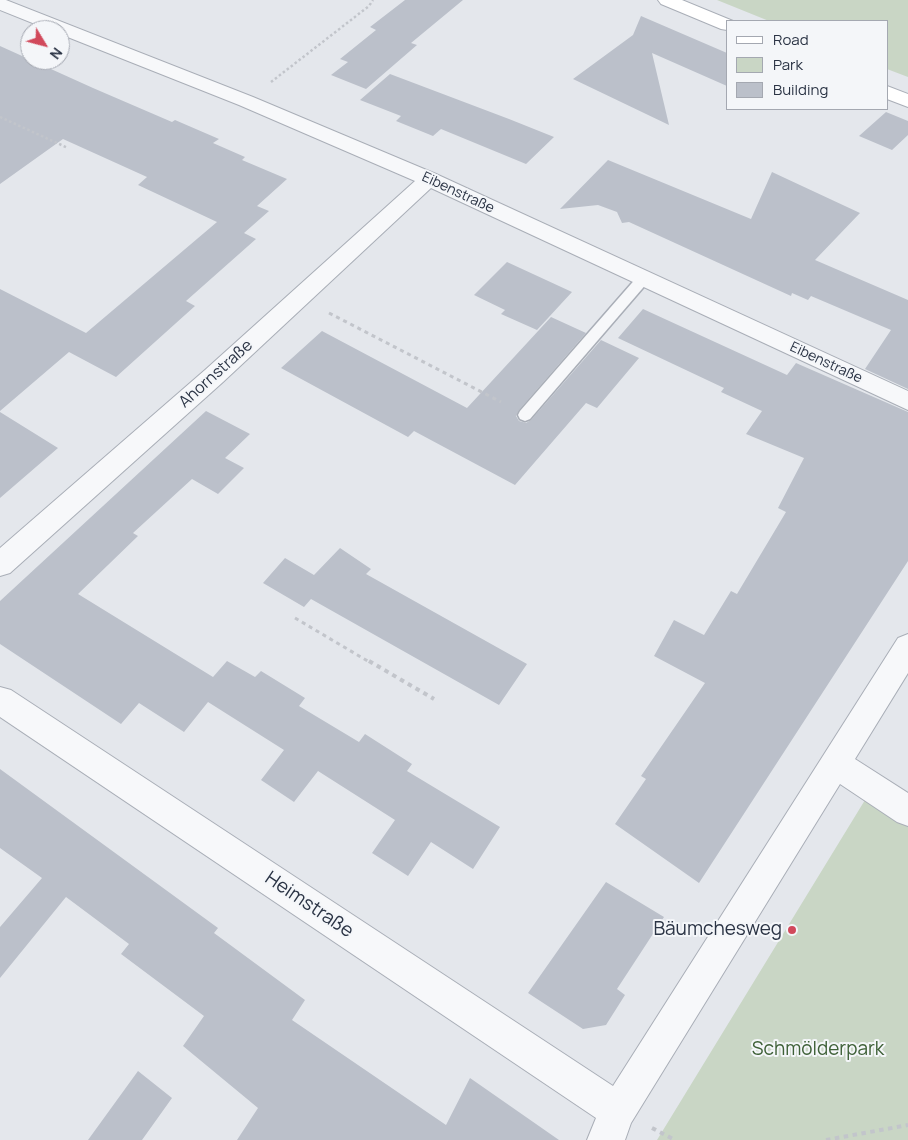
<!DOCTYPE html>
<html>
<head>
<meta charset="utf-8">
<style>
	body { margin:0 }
	#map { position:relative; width:908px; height:1140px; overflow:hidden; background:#e4e7ec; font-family:Manrope,sans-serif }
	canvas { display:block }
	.legend { position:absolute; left:726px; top:20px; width:162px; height:90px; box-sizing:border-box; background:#f4f6f9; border:1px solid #a4a8b1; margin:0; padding:6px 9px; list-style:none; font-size:15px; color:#2b3445 }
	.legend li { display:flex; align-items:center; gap:10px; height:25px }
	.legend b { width:25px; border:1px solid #a4a8b1 }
	.north { position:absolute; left:20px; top:20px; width:50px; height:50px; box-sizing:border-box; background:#f4f6f9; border:1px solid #a4a8b1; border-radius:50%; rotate:127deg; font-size:14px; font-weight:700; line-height:20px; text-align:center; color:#2b3445 }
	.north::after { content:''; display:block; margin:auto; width:18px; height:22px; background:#d1495b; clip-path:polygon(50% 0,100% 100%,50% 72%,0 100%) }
</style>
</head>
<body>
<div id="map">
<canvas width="908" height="1140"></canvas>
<ul class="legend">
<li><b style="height:6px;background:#fff"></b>Road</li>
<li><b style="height:14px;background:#c9d6c5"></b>Park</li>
<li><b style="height:14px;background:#bbc0ca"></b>Building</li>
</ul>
<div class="north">N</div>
</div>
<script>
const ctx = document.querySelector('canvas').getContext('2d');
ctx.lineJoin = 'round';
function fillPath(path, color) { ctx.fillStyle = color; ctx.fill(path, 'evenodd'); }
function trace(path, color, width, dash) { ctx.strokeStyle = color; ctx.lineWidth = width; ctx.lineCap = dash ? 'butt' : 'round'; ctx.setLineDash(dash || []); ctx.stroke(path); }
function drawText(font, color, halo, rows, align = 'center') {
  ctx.font = font + ' Manrope,sans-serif'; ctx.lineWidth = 4; ctx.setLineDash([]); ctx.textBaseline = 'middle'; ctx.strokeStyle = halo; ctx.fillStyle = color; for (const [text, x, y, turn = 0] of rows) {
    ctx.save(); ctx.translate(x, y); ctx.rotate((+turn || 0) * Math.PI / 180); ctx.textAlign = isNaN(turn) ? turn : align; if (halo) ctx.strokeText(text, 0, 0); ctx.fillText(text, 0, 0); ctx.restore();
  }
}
const green = new Path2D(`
	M717,0H908V77L887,69V21H769Z
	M865,800L908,827V1140H657Z`);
const building = new Path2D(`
	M405,0H463L411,43L417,45L366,89L331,75L348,62L340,59L376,30L370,27Z
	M641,16L727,53V86L652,53L669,125L573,79L633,35Z
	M0,46L93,88L172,122L175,120L219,139L213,143L245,157L242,160L287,179L257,206L269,211L244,233L256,239L186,301L195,306L116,377L69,352L0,411V289L86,333L217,222L138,185L147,177L63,139L0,184Z
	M390,74L509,119L554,137L526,164L441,129L433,136L396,121L401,116L360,100Z
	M886,112L908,121V135L892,150L859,136Z
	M608,160L751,219L772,172L860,213L815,260L908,300V389L865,369L891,330L811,296L808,300L792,293L791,296L629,222L622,223L617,212L598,205L560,209Z
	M507,262L572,292L537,330L501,314L505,310L474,295Z
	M643,309L787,375L796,363L908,412V561L699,883L615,824L646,779L641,776L705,683L654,656L674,620L704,635L731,591L737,594L786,512L778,508L804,458L746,434L762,411L721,392L724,388L618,338Z
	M551,317L586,333L519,410L516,416L519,421L526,423L531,420L601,340L639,358L597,408L586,403L515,485L414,431L408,437L281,368L322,331L467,408Z
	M206,411L250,434L225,458L244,468L218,494L192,479L133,533L138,536L78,594L213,677L227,661L255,677L261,671L305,698L299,706L359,742L365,734L412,764L407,771L500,827L473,869L431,842L408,876L372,853L395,820L318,771L294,802L261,780L284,750L208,702L184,732L139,703L121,724L0,644V601Z
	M0,412L58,448L0,498Z
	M340,548L371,569L366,574L527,664L499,705L311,599L304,607L263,583L285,558L314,575Z
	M0,769L218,928L214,933L305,1000L292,1020L446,1125L470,1078L559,1140H237L258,1108L183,1046L204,1016L121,954L129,944L66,897L0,978V927L42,878L0,848Z
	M606,882L664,917L617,989L625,995L606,1025L583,1029L528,993Z
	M138,1071L172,1098L142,1140H88Z`);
const pathFar2 = new Path2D(`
	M271,82L369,6L373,0
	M0,117L68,148`);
const pathFar1 = new Path2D(`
	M329,313L501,402
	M295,618L371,663`);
const path = new Path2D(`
	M369,661L434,699
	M652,1128L675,1140
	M826,1140L908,1125`);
const lane = new Path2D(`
	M643,274L648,276L650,279L648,282L530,419L525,421L520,419L518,415L520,411L638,276Z`);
const street = new Path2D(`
	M0,0H6L253,97L436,174L908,391V410L431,188L223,382L10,573L0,576V548L205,370L415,181L239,105L60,34V30H50L0,10Z
	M908,634V673L855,759L908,793V826L897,822L840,784L631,1123L625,1140H587L596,1118L0,717V687L11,690L613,1086L898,638Z`);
const secondary = new Path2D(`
	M658,0H682L733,21H727V30L721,29L661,4Z
	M887,86L908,94V107L887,99Z`);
const markers = [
	[792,930,5,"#d1495b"]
];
const farStreetnames = [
	["Eibenstraße",458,193,25],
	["Eibenstraße",826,363,25]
];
const streetNames = [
	["Ahornstraße",216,374,-42]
];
const nearStreetnames = [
	["Heimstraße",309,905,34]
];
const nearPoinames = [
	["Bäumchesweg",782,930]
];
const nearParknames = [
	["Schmölderpark",818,1050]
];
fillPath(green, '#c9d6c5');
fillPath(building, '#bbc0ca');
trace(lane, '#a9aeb7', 3);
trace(street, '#a9aeb7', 2);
trace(secondary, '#a9aeb7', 2);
trace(pathFar2, '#c2c5cb', 2.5, [2.5, 2.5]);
trace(pathFar1, '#c2c5cb', 3, [4, 4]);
trace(path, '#c2c5cb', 4, [4.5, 4.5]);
fillPath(lane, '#f7f8fa');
fillPath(street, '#f7f8fa');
fillPath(secondary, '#fff');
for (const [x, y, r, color] of markers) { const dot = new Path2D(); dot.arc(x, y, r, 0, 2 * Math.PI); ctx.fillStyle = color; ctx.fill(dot); trace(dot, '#f4f6f9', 2); }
drawText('14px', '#2b3445', '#f4f6f9', farStreetnames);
drawText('16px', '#2b3445', '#f4f6f9', streetNames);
drawText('19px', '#2b3445', '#f4f6f9', nearStreetnames);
drawText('19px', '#2b3445', '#f4f6f9', nearPoinames, 'right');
drawText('19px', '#3f6138', '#f4f6f9', nearParknames);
</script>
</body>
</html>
